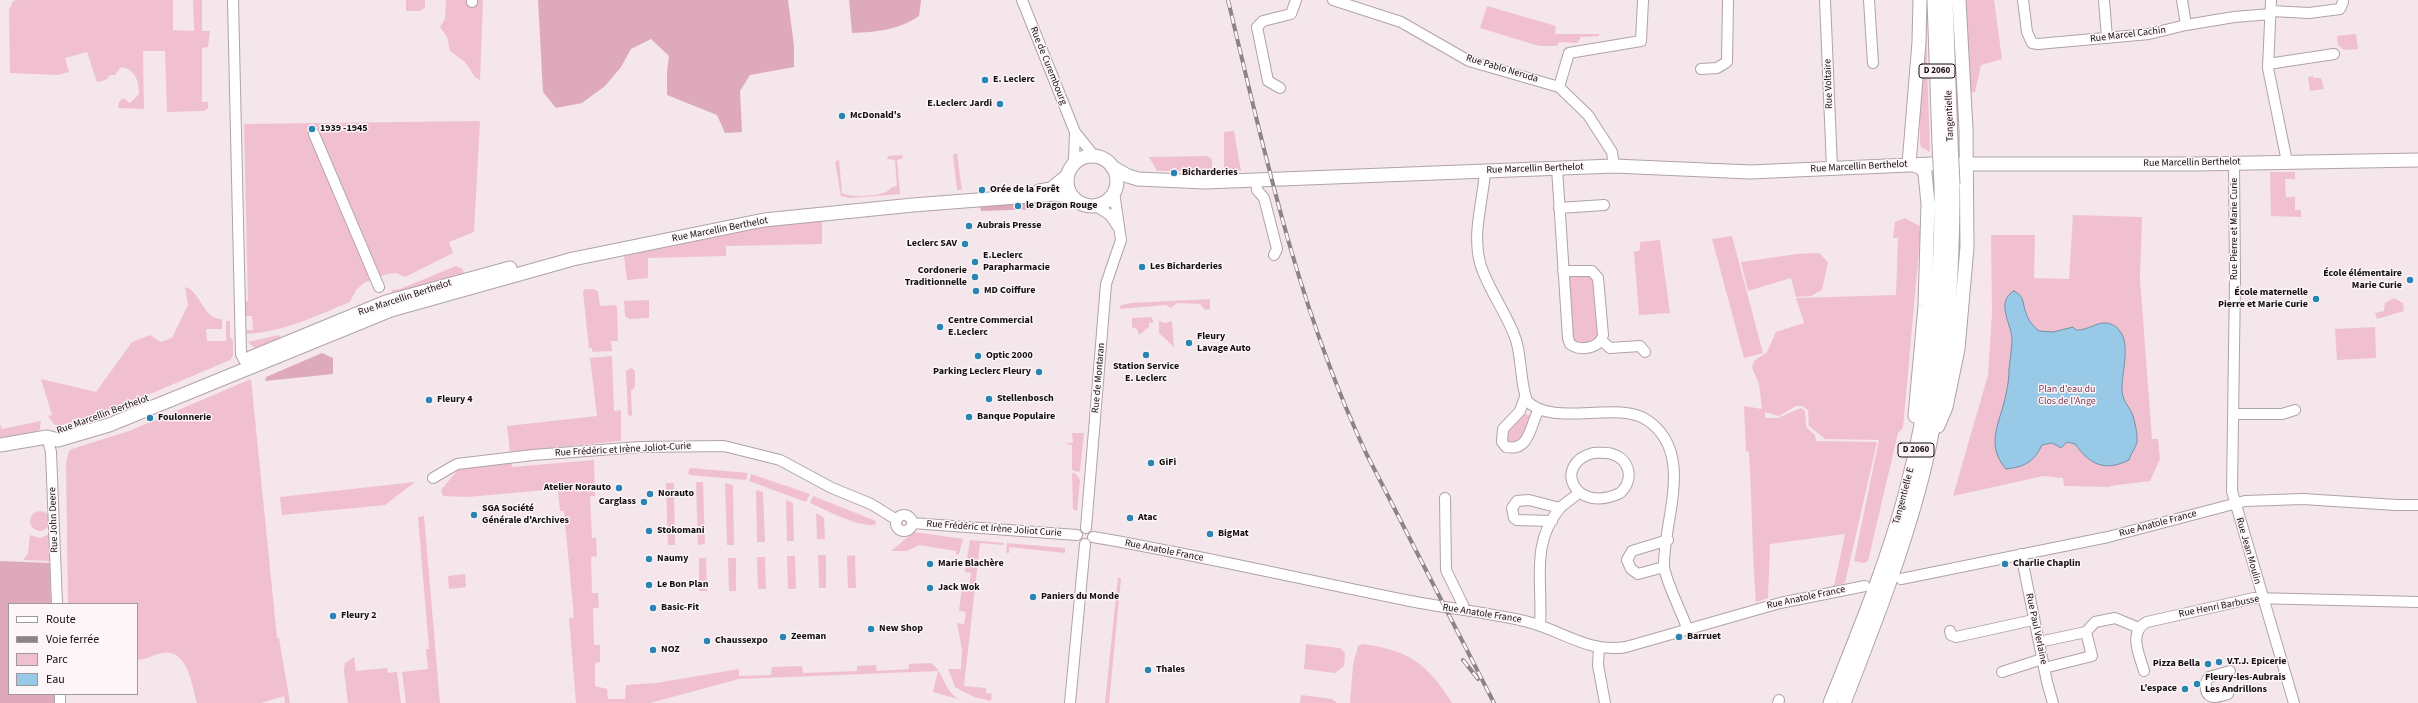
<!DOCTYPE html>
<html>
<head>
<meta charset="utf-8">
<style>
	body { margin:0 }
	#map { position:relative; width:2418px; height:703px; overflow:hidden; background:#f4e6ea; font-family:"Source Sans 3",sans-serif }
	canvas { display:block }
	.legend { position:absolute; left:8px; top:603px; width:130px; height:92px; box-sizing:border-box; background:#fdf5f7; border:1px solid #a0999b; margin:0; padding:5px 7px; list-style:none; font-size:12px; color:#141011 }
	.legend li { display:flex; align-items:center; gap:8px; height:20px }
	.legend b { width:20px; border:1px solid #a0999b }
</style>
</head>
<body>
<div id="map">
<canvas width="2418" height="703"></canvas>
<ul class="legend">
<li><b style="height:5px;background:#fff"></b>Route</li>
<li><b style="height:5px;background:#8c8386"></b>Voie ferrée</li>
<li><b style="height:11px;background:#f1c0d0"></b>Parc</li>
<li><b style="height:11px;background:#98cae7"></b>Eau</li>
</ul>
</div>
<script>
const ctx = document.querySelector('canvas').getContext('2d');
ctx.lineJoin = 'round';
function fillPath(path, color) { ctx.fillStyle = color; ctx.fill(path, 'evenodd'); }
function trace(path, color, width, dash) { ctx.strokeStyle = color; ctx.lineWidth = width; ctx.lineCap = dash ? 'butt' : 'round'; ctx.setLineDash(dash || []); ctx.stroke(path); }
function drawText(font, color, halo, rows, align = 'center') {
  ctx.font = font + ' "Source Sans 3",sans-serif'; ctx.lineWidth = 3; ctx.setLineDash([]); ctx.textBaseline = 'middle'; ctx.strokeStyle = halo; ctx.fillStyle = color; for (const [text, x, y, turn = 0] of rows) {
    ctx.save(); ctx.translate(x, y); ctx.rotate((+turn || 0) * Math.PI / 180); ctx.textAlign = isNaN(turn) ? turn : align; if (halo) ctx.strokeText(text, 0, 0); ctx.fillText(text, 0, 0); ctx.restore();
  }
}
const green = new Path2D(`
	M18,0H173V30L194,31L193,0H202V31H210L208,47L202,48V102H208V108L204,111L167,112L165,51H143L144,109L118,108L119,102L123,98L130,103L139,94C139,81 135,69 121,67L115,75H110L106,80L97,82L87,52L65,58L69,72L58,75L10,73L9,10L13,1Z
	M406,0H425V7L420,11H406Z
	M446,0H468L470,3L477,4L478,0H483L480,80L475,77L465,62L450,51L447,37L440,27L445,19Z
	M1925,0L1930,152L1921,147L1920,141V104Z
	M1963,0H1994L2002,59L1981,65L1975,92H1968Z
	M1487,6L1556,26L1555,34H1599V36L1581,37L1577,43L1559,42L1557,46H1539L1480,28Z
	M2356,34L2358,49L2344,50L2338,45L2337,36Z
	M2313,76V78H2321L2324,89L2310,91L2308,77Z
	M480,121L474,232L449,242L453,253L405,277L396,273L387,274L364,283L356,290L350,302C316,316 281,333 243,334V330H253L252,316H244V301H248L244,124Z
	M1234,131L1241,171L1224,172V132Z
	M957,153L962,190H957L953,155Z
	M902,155L903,158L897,160L900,194L851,198L841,196L835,162L839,160L842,193C849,198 879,196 886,192C891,189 890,187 897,186L895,160L887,159L888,156Z
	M1207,156L1212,159V171H1157L1149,157Z
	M2270,172H2295V179H2285L2286,197H2295V210H2301V217L2271,216Z
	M2073,215L2142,217L2140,279L2152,439H2158L2160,459L2150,481L2110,486V487L2064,486L2063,478L2043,476L1953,496L1988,375L1992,313L1991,235H2035L2034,278L2069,279Z
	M1905,218L1921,227L1903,428L1898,433L1868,561L1864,563L1854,561L1879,440L1825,439L1809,426L1808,410L1802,406H1796L1779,416L1765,412V418H1778L1801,408L1805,411L1806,427L1815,435L1816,441L1877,442L1845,583L1834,586L1845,534L1770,544L1768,598L1756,602C1752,552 1752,502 1749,452L1746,451L1744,406L1762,409L1759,384L1752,368L1754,361L1767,352L1776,332L1804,323L1796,298L1896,295L1898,238H1893L1895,222Z
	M822,219V244L726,246V256L648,258V278L627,280L624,256L769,226Z
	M1732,236L1763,353L1744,358L1712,239Z
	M1660,240L1670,313L1639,315L1634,252L1640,250V242Z
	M1819,253L1828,262L1822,290L1811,296L1796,297L1791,278L1748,291L1741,262L1797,254Z
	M456,266L463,269L464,275L391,295L392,290L400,289Z
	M1574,274L1594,276L1599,333L1594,344L1573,343L1568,279Z
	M185,287C201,291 203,320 222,319V329H206L207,341H226V321H230V337L233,340V356L230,360L122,406L59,426L55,425L48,416L52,415L41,379L96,392L132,342L150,335L161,342L172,338L188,305Z
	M585,289H594L598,292L600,306L615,305L617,307L618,341H611L612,351L592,352V348H589L583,292Z
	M2394,298L2403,303L2404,311L2377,319L2375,313L2384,311L2385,303Z
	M1210,299V309L1205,310L1200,304L1177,303L1171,308L1166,305L1119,309L1121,305L1131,303Z
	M649,300V318L629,319L625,316L624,301Z
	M1151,317L1154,322L1149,323V327L1139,335L1137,329L1132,327V318Z
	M1159,321L1165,323L1172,321L1174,347L1159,333Z
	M2375,327L2376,358L2337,360L2335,329Z
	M279,335L282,340L255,348L248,342Z
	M612,356L614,411L621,410V441L510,452L507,426L597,416L590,358Z
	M631,368L635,371V387L631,391L632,416L628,415L626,371Z
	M251,379L277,638H279L290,703H285L284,696L261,703H197C192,686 188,647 161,653C153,655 145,660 137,660V604H68L66,463L69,451L72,449L129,431Z
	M1523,413L1531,416L1527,431L1516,444L1507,443L1504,434Z
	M41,421L40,429L36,432L0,438V424L2,429Z
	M1072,433H1084L1080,471L1078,472L1072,470V445L1065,444L1073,442Z
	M594,460L595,496H590L592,538H596L597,556L591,557L592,593H598L599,608H593L594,645H600V662L595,663V686L607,689L608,699H625L626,685L656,683L739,669V676L771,675L772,667L802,666L803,673L857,671V666L876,665L877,671L909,669V664L931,663C945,673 942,687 958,699L933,692L938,671L739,679L650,703H576L569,618H574L564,511H560L558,489L467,497L443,496L441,490L461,466L512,462V467Z
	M690,468L748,473L746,480L690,475L688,473Z
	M1072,473L1076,474L1080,480L1077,511L1073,509Z
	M751,474L810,494L806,502L749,481Z
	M415,482L385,505L282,515L280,497Z
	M696,482H703L705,544L698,545Z
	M666,483H674L675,545H668Z
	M725,483L733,485L734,545H727Z
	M756,490L763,492L765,542H757Z
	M813,496L876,521L875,525C854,526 829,511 810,503Z
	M786,500L793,503L794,541H787Z
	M30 521a10 10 0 1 1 20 0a10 10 0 1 1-20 0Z
	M816,513L824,518L825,539H817Z
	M424,516L440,703H406L402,672L428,669L426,649H429L418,517Z
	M914,532L963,539L959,554L956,555V551L919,545L907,551H891Z
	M50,534L52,561L23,560L28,553L30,535L40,538Z
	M970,540L1004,543V545L980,543L964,686L986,688V693L992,694L991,701L974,697L955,687L948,669H961L962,650L957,623L964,624L966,612L959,611L962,587L969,588L971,573L965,572Z
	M1007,543L1065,548V553L1009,547V553H1006Z
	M818,555H826V588H819Z
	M855,555L856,588H848L847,556Z
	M787,556H795L796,589H788Z
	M757,557H765L766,589H758Z
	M699,558H706L707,591H699Z
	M728,558H736V591H729Z
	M465,574L466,587L449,589L448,576Z
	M1118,577L1121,579L1109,703H1105Z
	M1306,644L1340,648L1345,653L1344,666L1335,673L1304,669Z
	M1362,644C1408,650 1427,663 1452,703H1350L1353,665L1358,646Z
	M354,657L356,671L387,668L388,673L397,672L401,703H348L344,671L345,663Z
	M1301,695L1332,699L1337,703H1300Z`);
const forest = new Path2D(`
	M538,0H788L794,46V67L750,75L740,91L742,132L725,133L717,115L667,95V72L669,56L651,39L631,49L621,67L605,86L582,103L556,108L543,92Z
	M849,0H921V1L919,16C898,30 877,32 852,33Z
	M1035,202L1039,209L981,211L980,206Z
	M322,353L333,358V374L265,381L266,377Z
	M0,561L50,563L51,604H9V694H54V703H0Z`);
const water = new Path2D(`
	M2014,291C2025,296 2022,303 2026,313C2028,320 2033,326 2039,331L2053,332L2073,327L2076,330C2090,331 2102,316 2116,327C2133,340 2121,373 2122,391C2123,402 2130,407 2133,416C2135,423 2137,431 2137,438C2138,446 2131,452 2129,460C2105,472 2090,465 2075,444L2067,442L2061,448L2052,443L2042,445C2034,462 2024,467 2006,469C1984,444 2001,421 2006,394C2008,386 2009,377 2009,369C2010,360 2012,348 2012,339C2011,322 1995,302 2014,291Z`);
const minor = new Path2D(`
	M233,0L241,354L244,360
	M472,0V2
	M1022,0L1075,132L1095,157
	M1333,0L1401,22L1469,61L1559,87L1588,115L1612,152L1614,166
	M1825,0L1832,168
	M1869,0L1873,63
	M2023,0L2027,32L2032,43L2038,44L2149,34L2186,25L2234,17L2271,14
	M2104,0L2107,38
	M2182,0L2186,25
	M2271,0L2268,68L2287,162
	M2271,11L2309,13L2340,9L2343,2
	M2268,64L2334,54
	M1701,69L1717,68L1727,62L1728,0
	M1559,87L1569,53L1641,41L1643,0
	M1280,88L1268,81L1257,27L1263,21L1291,14L1296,0
	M314,134L379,287
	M2234,163L2235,280L2232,491L2294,703
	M1071,168L1074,159L1075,132
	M1557,168L1568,338L1570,344C1581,352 1600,348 1603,335L1598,278L1592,271H1563
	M1485,171C1483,202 1472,232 1480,263C1488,290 1507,313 1516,340C1522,360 1520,382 1527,401C1553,428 1616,400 1647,420C1696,453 1663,520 1664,566C1665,580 1682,613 1687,628
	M1256,180L1257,190L1264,198L1277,249L1274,255
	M1096,206L1110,215L1118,227
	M1559,208L1604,205
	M1602,341L1610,348L1640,346L1645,352
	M1525,397L1520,411L1503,429L1502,442L1506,447C1530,452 1530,425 1539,409
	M2234,414H2282L2295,410
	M47,437L51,452L57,604
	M1593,453C1600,453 1606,452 1612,454C1631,460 1634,481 1620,493C1574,515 1552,464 1593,453Z
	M433,478L457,464L533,455L640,447L724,446L780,460L832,488L871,504L897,520
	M1445,498L1446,570L1463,605V610
	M896 523a8 8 0 1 1 16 0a8 8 0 1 1-16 0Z
	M1552,521L1517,520L1514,518L1512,508L1517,501L1529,500L1560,508
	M912,523L1077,535
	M1086,528L1106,284L1121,240L1114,192
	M1093,537C1199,555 1304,580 1410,601C1446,608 1483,612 1520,620C1558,627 1586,654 1626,647L1780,603L1865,586
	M2021,554L2047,682L2053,703
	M1664,567L1638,574L1631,569L1627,560L1632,551L1668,540
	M1901,579L2108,537L2245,501L2303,499L2396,505H2418
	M1540,625C1543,583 1530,544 1560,508C1565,503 1573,498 1579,493
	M1950,631L1951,635L1956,637L2033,620
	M2039,642L2086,632
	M1599,648L1598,665L1605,703
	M2044,668L2092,656L2086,632L2095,622L2115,618L2139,628
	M2144,671C2139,654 2128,632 2147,622L2254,598L2418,602
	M2002,672L2042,659
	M60,694V703
	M2228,694C2224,695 2219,697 2215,697C2204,698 2204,683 2209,677L2230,671
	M1070,703L1085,544
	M1778,703L1779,700`);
const major = new Path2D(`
	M1934,0L1939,143
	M1946,0L1951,142
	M1067 181a25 25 0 1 1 50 0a25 25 0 1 1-50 0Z
	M1909,164L1919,42L1920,0
	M1912,164L1921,168L1925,173L1928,204L1925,306L1915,416
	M1961,164H2197L2418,160
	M1112,167L1128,176L1138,179L1205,182L1614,166L1750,172L1932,164
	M1039,191L1051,189L1068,175
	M250,358L386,302L510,268
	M1938,426L1946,407L1958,349L1967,247L1966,129L1959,0
	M0,445L47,437L58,440L109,425L391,310L573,259L764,220L913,205L1055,194L1073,197
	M1830,703C1857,635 1886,566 1905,495C1932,394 1942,288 1941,184
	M1844,703C1876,620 1910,536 1929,448C1948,360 1953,273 1953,184`);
const rail = new Path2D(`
	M1228,0C1265,155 1298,308 1366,453L1494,703
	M1463,660L1478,679`);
const majorBridge = new Path2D(`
	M1951,142L1953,184
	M1939,143L1941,184`);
const markers = [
	[985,80,4,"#2885b2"],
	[1000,104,4,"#2885b2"],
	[842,116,4,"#2885b2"],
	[312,129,4,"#2885b2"],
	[1174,173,4,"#2885b2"],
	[982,190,4,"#2885b2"],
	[1018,206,4,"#2885b2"],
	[969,226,4,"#2885b2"],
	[965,244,4,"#2885b2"],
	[975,262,4,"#2885b2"],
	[1142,267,4,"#2885b2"],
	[975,277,4,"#2885b2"],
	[2410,280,4,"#2885b2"],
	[976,291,4,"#2885b2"],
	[2316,299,4,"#2885b2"],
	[940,327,4,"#2885b2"],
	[1189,343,4,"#2885b2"],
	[1146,355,4,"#2885b2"],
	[978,356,4,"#2885b2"],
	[1039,372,4,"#2885b2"],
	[989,399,4,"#2885b2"],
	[429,400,4,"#2885b2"],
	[969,417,4,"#2885b2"],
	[150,418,4,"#2885b2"],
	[1151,463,4,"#2885b2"],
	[619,488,4,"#2885b2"],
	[650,494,4,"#2885b2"],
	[644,502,4,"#2885b2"],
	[474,515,4,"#2885b2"],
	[1130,518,4,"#2885b2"],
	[649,531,4,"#2885b2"],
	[1210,534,4,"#2885b2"],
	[649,559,4,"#2885b2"],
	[930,564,4,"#2885b2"],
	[2005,564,4,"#2885b2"],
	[649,585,4,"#2885b2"],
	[930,588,4,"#2885b2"],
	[1033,597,4,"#2885b2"],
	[653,608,4,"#2885b2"],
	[333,616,4,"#2885b2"],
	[871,629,4,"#2885b2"],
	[783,637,4,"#2885b2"],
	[1679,637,4,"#2885b2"],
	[707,641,4,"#2885b2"],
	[653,650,4,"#2885b2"],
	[2219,662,4,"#2885b2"],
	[2208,664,4,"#2885b2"],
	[1148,670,4,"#2885b2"],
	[2197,684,4,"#2885b2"],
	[2185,689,4,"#2885b2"]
];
const shields = [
	[1937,71,36],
	[1916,450,36]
];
const shieldNames = [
	["D 2060",1937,71],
	["D 2060",1916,450]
];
const streetNames = [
	["Rue Marcel Cachin",2128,35,-7],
	["Rue de Curembourg",1048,66,68],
	["Rue Pablo Neruda",1502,69,17],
	["Rue Voltaire",1829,84,-92],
	["Tangentielle",1950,116,-92],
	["Rue Marcellin Berthelot",2192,163,-1],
	["Rue Marcellin Berthelot",1859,167,-3],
	["Rue Marcellin Berthelot",1535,169,-2],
	["Rue Pierre et Marie Curie",2235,229,-90],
	["Rue Marcellin Berthelot",720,230,-11],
	["Rue Marcellin Berthelot",405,298,-18],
	["Rue de Montaran",1099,378,-85],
	["Rue Marcellin Berthelot",103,415,-20],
	["Rue Frédéric et Irène Joliot-Curie",623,450,-3],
	["Tangentielle E",1904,496,-75],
	["Rue John Deere",54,520,-92],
	["Rue Anatole France",2158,524,-15],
	["Rue Frédéric et Irène Joliot Curie",994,529,4],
	["Rue Anatole France",1164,551,11],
	["Rue Jean Moulin",2248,551,74],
	["Rue Anatole France",1806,598,-12],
	["Rue Henri Barbusse",2219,607,-11],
	["Rue Anatole France",1482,614,9],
	["Rue Paul Verlaine",2036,629,78]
];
const poiNames = [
	["E. Leclerc",993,80],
	["E.Leclerc Jardi",992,104,"right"],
	["McDonald's",850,116],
	["1939 -1945",320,129],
	["Bicharderies",1182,173],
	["Orée de la Forêt",990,190],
	["le Dragon Rouge",1026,206],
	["Aubrais Presse",977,226],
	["Leclerc SAV",957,244,"right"],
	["E.Leclerc",983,256],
	["Parapharmacie",983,268],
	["Les Bicharderies",1150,267],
	["Cordonerie",967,271,"right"],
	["Traditionnelle",967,283,"right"],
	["École élémentaire",2402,274,"right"],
	["Marie Curie",2402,286,"right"],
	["MD Coiffure",984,291],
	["École maternelle",2308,293,"right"],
	["Pierre et Marie Curie",2308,305,"right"],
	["Centre Commercial",948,321],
	["E.Leclerc",948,333],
	["Fleury",1197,337],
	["Lavage Auto",1197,349],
	["Optic 2000",986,356],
	["Station Service",1146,367,"center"],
	["E. Leclerc",1146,379,"center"],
	["Parking Leclerc Fleury",1031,372,"right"],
	["Stellenbosch",997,399],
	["Fleury 4",437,400],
	["Banque Populaire",977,417],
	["Foulonnerie",158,418],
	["GiFi",1159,463],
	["Atelier Norauto",611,488,"right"],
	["Norauto",658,494],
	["Carglass",636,502,"right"],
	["SGA Société",482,509],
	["Générale d'Archives",482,521],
	["Atac",1138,518],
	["Stokomani",657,531],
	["BigMat",1218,534],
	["Naumy",657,559],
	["Marie Blachère",938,564],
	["Charlie Chaplin",2013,564],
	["Le Bon Plan",657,585],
	["Jack Wok",938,588],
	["Paniers du Monde",1041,597],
	["Basic-Fit",661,608],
	["Fleury 2",341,616],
	["New Shop",879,629],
	["Zeeman",791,637],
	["Barruet",1687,637],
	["Chaussexpo",715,641],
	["NOZ",661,650],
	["V.T.J. Epicerie",2227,662],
	["Pizza Bella",2200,664,"right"],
	["Thales",1156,670],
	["Fleury-les-Aubrais",2205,678],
	["Les Andrillons",2205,690],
	["L’espace",2177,689,"right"]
];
const parkNames = [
	["Plan d'eau du",2067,390],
	["Clos de l'Ange",2067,402]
];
fillPath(green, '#f1c0d0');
fillPath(forest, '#dea9bb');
fillPath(water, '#98cae7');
trace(water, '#7092a7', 1);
trace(minor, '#b0a3a7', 12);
trace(major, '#b0a3a7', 15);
trace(minor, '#fff', 10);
trace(major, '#fff', 13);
trace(rail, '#8c8386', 4);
trace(rail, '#fdf5f7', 2.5, [8]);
trace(majorBridge, '#b0a3a7', 15, []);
trace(majorBridge, '#fff', 13);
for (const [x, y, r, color] of markers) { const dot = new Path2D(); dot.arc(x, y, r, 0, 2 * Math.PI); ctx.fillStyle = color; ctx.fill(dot); trace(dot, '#fdf5f7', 1.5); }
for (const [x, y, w] of shields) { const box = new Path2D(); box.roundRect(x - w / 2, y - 7, w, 14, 3); ctx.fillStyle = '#fdf5f7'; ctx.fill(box); trace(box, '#141011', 1); }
drawText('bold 9px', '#141011', null, shieldNames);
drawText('10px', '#141011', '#fdf5f7', streetNames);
drawText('bold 10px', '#141011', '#fdf5f7', poiNames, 'left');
drawText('10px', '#783751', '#fdf5f7', parkNames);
</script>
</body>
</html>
